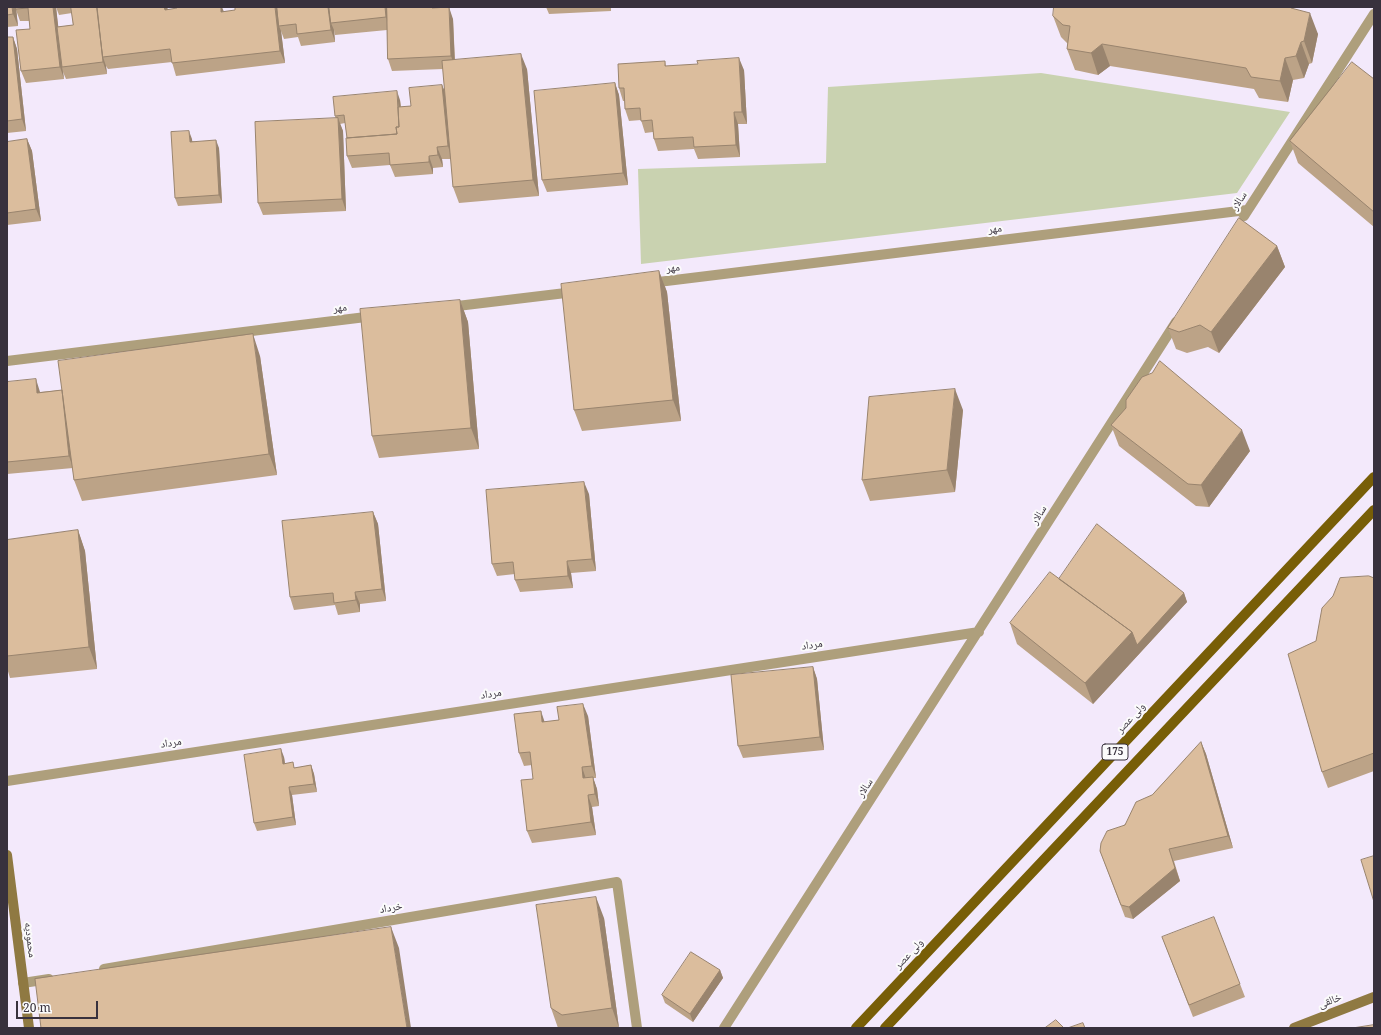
<!DOCTYPE html>
<html>
<head>
<meta charset="utf-8">
<style>
	body { margin:0 }
	#map { position:relative; width:1381px; height:1035px; overflow:hidden; background:#f3e9fb; font-family:"Noto Serif",serif }
	canvas { display:block }
	.frame { position:absolute; inset:0; border:8px solid #38313d; pointer-events:none }
	.scale { position:absolute; left:16px; top:1001px; width:82px; height:18px; box-sizing:border-box; border:2px solid #38313d; border-top:0; padding-left:5px; font-size:12px; line-height:14px; white-space:nowrap; color:#38313d; -webkit-text-stroke:3px #fbfbfb; paint-order:stroke }
</style>
</head>
<body>
<div id="map">
<canvas width="1381" height="1035"></canvas>
<div class="frame"></div>
<div class="scale">20 m</div>
</div>
<script>
const ctx = document.querySelector('canvas').getContext('2d');
ctx.lineJoin = 'round';
function fillPath(path, color) { ctx.fillStyle = color; ctx.fill(path, 'evenodd'); }
function trace(path, color, width, dash) { ctx.strokeStyle = color; ctx.lineWidth = width; ctx.lineCap = dash ? 'butt' : 'round'; ctx.setLineDash(dash || []); ctx.stroke(path); }
function drawText(font, color, halo, rows, align = 'center') {
  ctx.font = font + ' "Noto Serif","Noto Naskh Arabic",serif'; ctx.lineWidth = 4; ctx.setLineDash([]); ctx.textBaseline = 'middle'; ctx.strokeStyle = halo; ctx.fillStyle = color; for (const [text, x, y, turn = 0] of rows) {
    ctx.save(); ctx.translate(x, y); ctx.rotate((+turn || 0) * Math.PI / 180); ctx.textAlign = isNaN(turn) ? turn : align; if (halo) ctx.strokeText(text, 0, 0); ctx.fillText(text, 0, 0); ctx.restore();
  }
}
const green = new Path2D(`
	M1041,73L1290,112L1237,193L641,264L638,169L826,163L828,87Z`);
const street = new Path2D(`
	M1244,216L1374,14
	M650,283L1247,210
	M449,307L574,292
	M7,361L374,316
	M7,781L979,632
	M104,969L617,882L637,1028
	M23,983L49,979
	M724,1028L1176,322`);
const secondary = new Path2D(`
	M7,855L29,1028
	M1294,1028L1374,997`);
const primary = new Path2D(`
	M856,1028L1374,477
	M885,1028L1374,510`);
const wall = new Path2D(`
	M7,7H56L58,27L73,25L72,13L59,15L56,7H167L168,9L224,11L434,8L453,19L455,60L527,69L539,196L459,203L453,187L451,159H442L443,167L433,168V174L395,177L390,165L352,168L347,156V138L345,123L340,124L343,131L346,211L263,215L258,203L336,119L335,116L400,100L401,107L411,106L442,85L445,92L443,69L392,71L388,59L387,30L335,35L334,30L335,42L301,46L298,37L284,39L281,31L285,63L176,76L172,62L108,69L106,66L107,74L66,79L63,72L64,79L26,83L21,71L30,29L29,21H20L16,10L18,26L7,27Z
	M546,7H611V11L549,14Z
	M1294,9L1318,34L1312,63L1309,64L1304,78L1293,80L1288,102L1259,98L1254,89L1110,66L1098,75L1075,70L1067,49L1068,44L1061,37L1053,16Z
	M7,37H13L17,49L26,131L7,133Z
	M665,61L666,66L744,70L747,124H738L740,157L698,159L694,149L658,151L654,139L653,132L645,133L641,120L629,121L625,109V101H623L619,88Z
	M1374,79V227L1298,163L1290,141Z
	M615,83L619,95L628,185L547,192L542,180Z
	M27,139L32,151L41,221L7,225V142Z
	M192,139V141L219,148L222,203L178,206L175,198Z
	M1277,246L1285,267L1219,353L1208,347L1187,353L1176,349L1168,328Z
	M659,271L667,292L681,421L582,431L574,410Z
	M460,300L468,322L479,449L379,458L372,436Z
	M260,356L277,475L82,501L74,480L73,468L7,474V382L40,392L62,390Z
	M963,410L955,492L870,501L862,480Z
	M1111,425L1250,451L1209,507L1196,506L1119,446Z
	M589,494L596,571L571,573L573,588L520,592L515,580V574L497,576L492,564Z
	M373,512L378,524L386,601L360,604V612L338,615L335,605L294,610L290,597Z
	M78,530L85,551L97,669L10,678L7,668V540Z
	M1374,578V771L1328,788L1322,772L1316,641L1333,596Z
	M1059,579L1184,593L1187,602L1093,704L1017,644L1010,623Z
	M813,667L817,679L824,750L743,758L738,746Z
	M588,716L596,778H593L597,789L599,806L592,807L596,835L532,843L527,831L533,779L532,765L524,766L519,753L545,722Z
	M1201,742L1206,754L1233,848L1174,861L1180,881L1133,919L1125,917L1100,851L1152,795Z
	M284,757L285,763L295,768L311,765L314,774L317,792L292,795L296,825L257,831L254,823Z
	M604,918L619,1028H558L551,1008Z
	M1162,937L1240,984L1245,997L1193,1017Z
	M720,970L723,978L693,1022L665,1003L662,995Z`);
const shadedWall = new Path2D(`
	M12,7H16L18,26L13,14Z
	M53,7H56L63,67H62L63,72L64,79L60,67Z
	M97,7L103,57L106,66L107,74L103,62Z
	M164,7H167L169,22Z
	M221,7H222L224,12H221Z
	M275,7H278L279,26L281,31L285,63L280,51Z
	M328,7H331V23L334,30L335,42L331,30Z
	M385,7H388L391,30L386,17Z
	M449,7L453,19L455,68L451,56Z
	M1310,13L1318,34L1312,63L1304,41Z
	M13,37L17,49L26,131L22,119Z
	M1301,42L1309,64L1304,78L1296,56Z
	M1102,44L1110,66L1098,75L1091,53Z
	M521,54L527,69L539,196L533,180Z
	M739,58L744,70L747,124L742,112Z
	M1285,58L1293,80L1288,102L1280,81Z
	M615,83L619,95L628,185L623,173Z
	M442,85L447,97L452,159L448,146Z
	M397,91L400,100L404,139L401,130Z
	M734,112L738,124L740,157L736,145Z
	M338,118L343,131L346,211L342,199Z
	M189,131L192,139L193,150L190,142Z
	M27,139L32,151L41,221L36,209Z
	M216,140L219,148L222,203L219,195Z
	M437,147L442,159L443,167L438,155Z
	M429,156L433,168V174L429,162Z
	M1277,246L1285,267L1219,353L1211,332Z
	M659,271L667,292L681,421L673,400Z
	M460,300L468,322L479,449L471,428Z
	M253,334L260,356L277,475L269,454Z
	M36,379L40,392L41,405L37,393Z
	M955,389L963,410L955,492L947,470Z
	M62,390L73,468L69,456Z
	M1242,430L1250,451L1209,507L1201,485Z
	M584,482L589,494L596,571L592,559Z
	M373,512L378,524L386,601L382,589Z
	M78,530L85,551L97,669L89,647Z
	M567,561L571,573L573,588L568,576Z
	M355,592L360,604V612L356,600Z
	M1184,593L1187,602L1093,704L1085,683L1132,632Z
	M813,667L817,679L824,750L820,737Z
	M583,704L588,716L596,778L592,766Z
	M541,711L545,723L542,722Z
	M1201,742L1206,754L1233,848L1228,836Z
	M281,749L284,757L286,772L283,764Z
	M311,765L314,774L317,792L314,784Z
	M582,767L586,779L583,778Z
	M593,777L597,789L599,806L595,794Z
	M289,787L292,795L296,825L293,817Z
	M588,795L592,807L596,835L591,822Z
	M1169,849L1180,881L1133,919L1129,907Z
	M596,897L604,918L619,1028L612,1008Z
	M391,927L399,948L411,1028H407Z
	M720,970L723,978L693,1022L690,1014Z`);
const building = new Path2D(`
	M7,7H12L13,14L7,15Z
	M16,7H53L60,67L21,71L16,30L30,29L28,8L16,9Z
	M71,7H97L103,62L62,67L57,27L73,25Z
	M97,7H164L165,10L177,8V7H221V12L235,10V7H275L280,51L172,63L170,49L103,57Z
	M277,7H328L331,30L297,34L296,24L279,26Z
	M329,7H385L386,17L331,23Z
	M387,7H432V8L449,7L451,56L388,59Z
	M1054,7H1291V8L1310,13L1304,41L1301,42L1296,56L1285,58L1280,81L1251,77L1246,68L1102,44L1091,53L1067,49L1070,26L1063,25L1053,16Z
	M7,37H13L22,119L7,121Z
	M521,54L533,180L453,187L442,61Z
	M739,58L742,112H734L736,145L694,147L693,137L654,139L652,120L641,121L640,108L625,109L624,88H619L618,64L665,61V66L698,64L697,61Z
	M1352,62L1374,79V212L1290,141Z
	M615,83L623,173L542,180L534,91Z
	M442,85L448,146L437,147L438,155L429,156V162L390,165L389,153L347,156L346,138L397,134L396,127H399L398,107L411,106L409,88Z
	M397,91L399,127H396L397,134L347,138L344,115L335,116L333,97Z
	M338,118L342,199L258,203L255,122Z
	M189,131L190,142L216,140L219,195L175,198L171,132Z
	M27,139L36,209L7,213V142Z
	M1239,218L1277,246L1211,332L1200,325L1179,332L1168,328Z
	M659,271L673,400L574,410L561,284Z
	M460,300L471,428L372,436L360,309Z
	M253,334L269,454L74,480L58,361Z
	M1160,361L1242,430L1201,485L1188,484L1111,425L1126,408V400L1142,377L1152,373Z
	M36,379L37,393L62,390L69,456L7,462V382Z
	M955,389L947,470L862,480L869,397Z
	M584,482L592,559L567,561L568,576L515,580L513,562L492,564L486,490Z
	M373,512L382,589L355,592L356,600L334,603L333,593L290,597L282,521Z
	M1097,524L1184,593L1137,645L1132,632L1059,579Z
	M78,530L89,647L7,656V540Z
	M1050,572L1132,632L1085,683L1010,623Z
	M1369,576L1374,578V753L1322,772L1288,654L1316,641L1322,608L1333,596L1340,578Z
	M813,667L820,737L738,746L731,675Z
	M583,704L592,766L582,767L583,778L593,777L595,794L588,795L591,822L527,831L521,780L533,779L530,752L519,753L514,714L541,711L542,722L559,720L557,707Z
	M1201,742L1228,836L1169,849L1175,868L1129,907L1121,905L1100,851L1101,843L1107,831L1125,825L1136,802L1152,795Z
	M281,749L283,764L293,762L294,768L311,765L314,784L289,787L293,817L254,823L244,755Z
	M1374,856V902L1361,860Z
	M596,897L612,1008L562,1015L551,1008L536,905Z
	M1214,917L1240,984L1189,1005L1162,937Z
	M391,927L407,1028H41L35,979Z
	M691,952L720,970L690,1014L662,995Z
	M1056,1020L1064,1028H1045Z
	M1083,1023L1085,1028H1068Z
	M1374,1025V1028H1353Z`);
const shields = [
	[1115,752,26]
];
const shieldNames = [
	["175",1115,752]
];
const streetNames = [
	["سالار",1239,201,-57],
	["مهر",995,229,-7],
	["مهر",673,268,-7],
	["مهر",340,308,-7],
	["سالار",1039,515,-58],
	["مرداد",812,645,-9],
	["مرداد",491,694,-9],
	["ولی عصر",1131,718,-47],
	["مرداد",171,743,-9],
	["سالار",865,788,-57],
	["خرداد",391,908,-10],
	["محمودیه",30,940,83],
	["ولی عصر",909,954,-47],
	["خالقی",1330,1001,-21]
];
fillPath(green, '#c9d2b0');
trace(street, '#ae9f7c', 10);
trace(secondary, '#8f7942', 10);
trace(primary, '#785e07', 10);
fillPath(wall, '#bca387');
fillPath(shadedWall, '#99846e');
fillPath(building, '#dbbd9d');
trace(building, '#99846e', 1);
for (const [x, y, w] of shields) { const box = new Path2D(); box.roundRect(x - w / 2, y - 8, w, 16, 3); ctx.fillStyle = '#fbfbfb'; ctx.fill(box); trace(box, '#38313d', 1); }
drawText('bold 10px', '#38313d', null, shieldNames);
drawText('11px', '#38313d', '#fbfbfb', streetNames);
</script>
</body>
</html>
